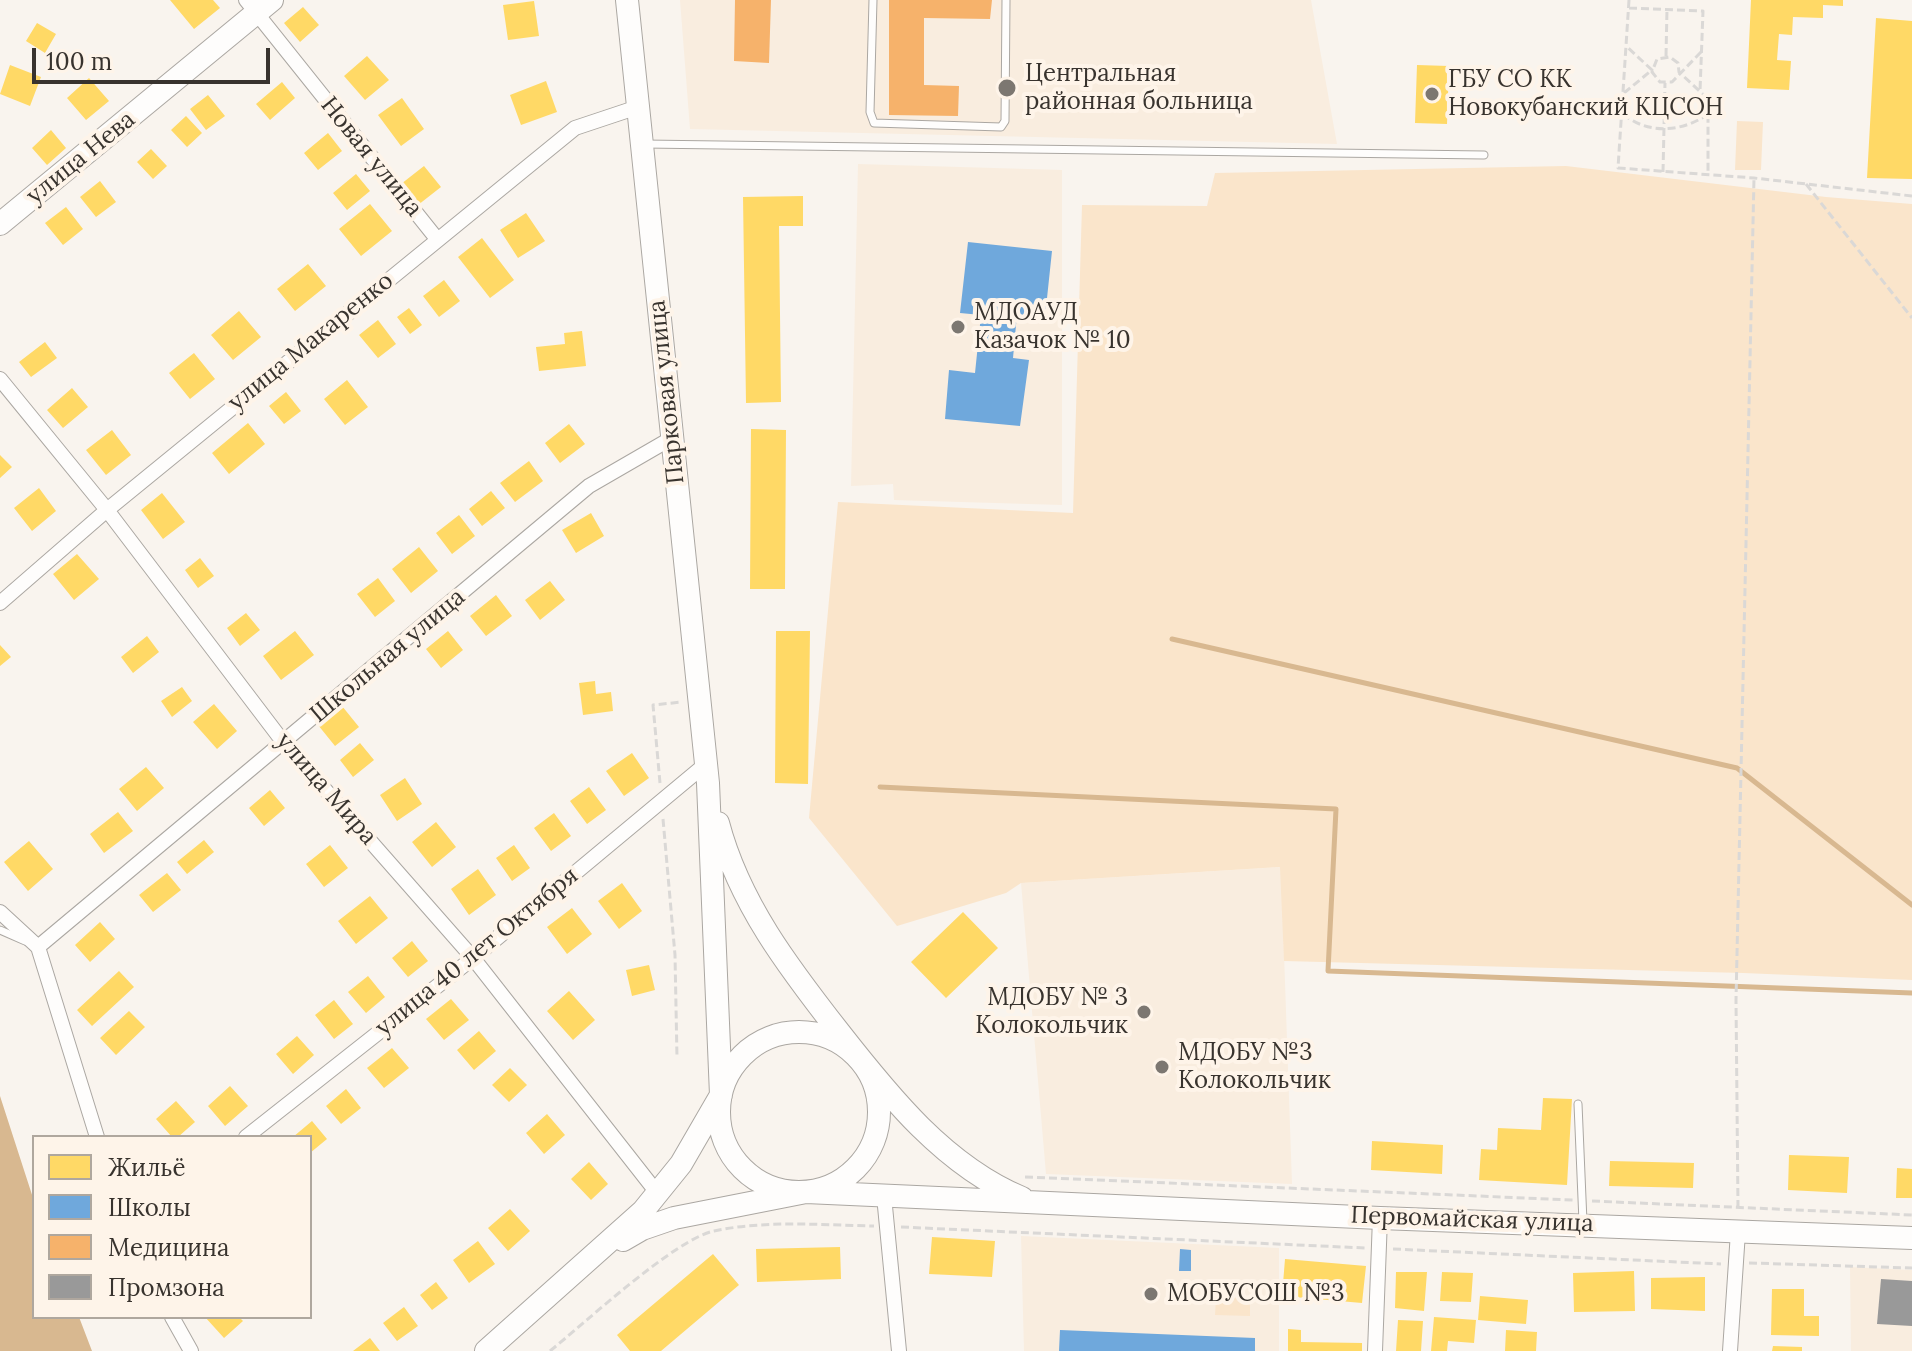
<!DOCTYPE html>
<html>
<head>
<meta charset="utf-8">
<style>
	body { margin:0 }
	#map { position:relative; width:1912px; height:1351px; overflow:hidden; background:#f9f4ee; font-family:Lora,serif }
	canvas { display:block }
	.legend { position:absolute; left:32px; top:1135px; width:280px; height:184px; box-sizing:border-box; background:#fef4e9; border:2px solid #afa79e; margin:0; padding:10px 14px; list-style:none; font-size:24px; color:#38332e }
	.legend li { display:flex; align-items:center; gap:16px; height:40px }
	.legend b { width:40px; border:2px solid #afa79e }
	.scale { position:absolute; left:32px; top:48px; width:238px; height:36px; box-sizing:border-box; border:4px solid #38332e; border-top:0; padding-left:10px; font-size:24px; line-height:28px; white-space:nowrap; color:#38332e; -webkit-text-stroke:6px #fef4e9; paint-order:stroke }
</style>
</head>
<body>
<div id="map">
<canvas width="1912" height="1351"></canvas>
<ul class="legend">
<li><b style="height:22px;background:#ffd966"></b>Жильё</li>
<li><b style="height:22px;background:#6fa8dc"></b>Школы</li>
<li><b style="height:22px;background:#f6b26b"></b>Медицина</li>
<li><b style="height:22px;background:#999"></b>Промзона</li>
</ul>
<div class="scale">100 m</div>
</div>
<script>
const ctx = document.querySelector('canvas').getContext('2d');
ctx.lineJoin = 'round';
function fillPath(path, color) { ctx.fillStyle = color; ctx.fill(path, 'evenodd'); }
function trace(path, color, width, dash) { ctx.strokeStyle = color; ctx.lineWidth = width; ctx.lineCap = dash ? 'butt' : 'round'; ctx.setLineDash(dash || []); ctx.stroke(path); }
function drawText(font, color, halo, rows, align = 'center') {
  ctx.font = font + ' Lora,serif'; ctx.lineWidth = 8; ctx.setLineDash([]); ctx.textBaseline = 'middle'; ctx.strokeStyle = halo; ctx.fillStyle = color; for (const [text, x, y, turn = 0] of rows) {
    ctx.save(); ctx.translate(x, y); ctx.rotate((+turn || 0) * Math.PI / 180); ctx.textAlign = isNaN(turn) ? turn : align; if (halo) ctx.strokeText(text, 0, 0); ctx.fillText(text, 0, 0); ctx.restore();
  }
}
const built = new Path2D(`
	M680,0H1311L1337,144L690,129Z
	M858,164L1062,170V505L894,500L893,484L851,486Z
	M1281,867L1292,1184L1046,1174L1021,883Z
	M1021,1236L1279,1248V1351H1024Z
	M1850,1267L1912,1270V1351H1851Z`);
const green = new Path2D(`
	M1737,121L1763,122L1761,170H1735Z
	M1566,166L1826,197L1912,204V980L1743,973L1284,961L1280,867L1021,883L1006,893L897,926L809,818L838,502L1073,513L1082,205L1207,206L1215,173Z
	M1216,1297L1250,1298V1316L1215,1315Z`);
const water = new Path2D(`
	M0,1096L34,1201V1317H79L92,1351H0Z`);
const homes = new Path2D(`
	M170,0H213L220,8L194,29Z
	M1751,0H1843V6L1823,5V18L1793,17L1792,35L1779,34L1777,60L1791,61L1789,90L1747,88Z
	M534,1L539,36L508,40L503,5Z
	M303,7L319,25L300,42L284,23Z
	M1876,18L1912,21V179L1867,178Z
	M37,23L56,34L45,53L26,41Z
	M367,56L389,80L365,100L344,76Z
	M10,65L41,77L30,106L0,94Z
	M1417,65L1449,66L1447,124L1415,123Z
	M89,78L109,101L86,120L67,98Z
	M546,81L557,112L521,125L510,95Z
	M282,82L295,98L270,120L256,104Z
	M208,95L225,116L206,130L190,109Z
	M402,98L424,129L401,146L378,115Z
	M186,116L202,133L187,147L171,130Z
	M51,130L66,148L47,165L32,148Z
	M328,133L342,151L318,170L304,153Z
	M151,149L167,166L153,179L137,162Z
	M424,166L441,187L418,205L401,184Z
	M356,174L370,191L347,210L333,193Z
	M100,181L116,202L96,217L80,197Z
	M803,196V226H779L781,402L746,403L743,197Z
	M370,204L392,231L361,256L339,229Z
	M66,207L83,229L63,245L45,223Z
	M526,213L545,241L518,258L500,230Z
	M482,238L514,280L490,298L458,257Z
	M308,264L326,286L295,311L277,289Z
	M444,280L460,301L439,317L423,296Z
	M409,308L422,325L410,334L397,317Z
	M239,311L261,337L233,360L211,335Z
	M378,320L396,344L378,358L359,335Z
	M582,331L586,366L539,371L536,347L565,344L564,333Z
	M45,342L57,358L31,377L19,362Z
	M194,353L215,379L190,399L169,373Z
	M347,380L368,407L345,425L324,399Z
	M72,388L88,407L63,428L47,410Z
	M286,392L301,411L284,424L269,406Z
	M248,423L265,444L229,474L212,453Z
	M569,424L585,444L560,463L545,443Z
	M751,429L786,430L785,589H750Z
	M112,430L131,455L106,475L86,450Z
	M0,455L12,467L0,478Z
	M529,461L543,481L515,502L500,483Z
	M39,488L56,511L32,531L14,508Z
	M491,491L505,508L482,526L469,509Z
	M162,493L185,522L163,539L141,510Z
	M591,513L604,536L576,553L562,530Z
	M459,515L475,536L452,554L436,533Z
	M419,547L438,571L411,593L392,569Z
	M77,554L99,579L74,600L53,574Z
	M200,558L214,576L198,588L185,570Z
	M378,578L395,601L375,617L357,594Z
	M550,581L565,600L540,620L525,600Z
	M496,595L512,616L486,636L470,616Z
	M246,613L260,630L240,646L227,628Z
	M295,631L314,655L281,680L263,656Z
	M448,631L463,650L441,668L426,649Z
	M776,631H810L808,784L775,783Z
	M147,636L159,652L133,673L121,657Z
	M0,645L11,657L0,666Z
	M595,681L596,694L611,692L613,711L583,715L579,683Z
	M182,687L192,701L172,717L161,701Z
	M214,704L237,731L217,749L193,722Z
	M342,706L359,727L335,746L318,725Z
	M360,743L374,760L353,777L340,760Z
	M632,753L649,778L624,796L606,771Z
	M146,767L164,788L137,811L119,789Z
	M405,778L422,804L397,821L380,795Z
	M589,787L606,810L587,824L570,801Z
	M270,790L285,808L264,826L249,808Z
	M118,812L133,831L104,853L90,834Z
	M554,813L571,836L551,851L534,828Z
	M436,822L456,847L432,867L412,842Z
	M204,840L214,852L187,874L177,862Z
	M29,841L53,869L28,891L4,862Z
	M330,845L348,868L324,887L306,864Z
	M514,845L530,868L512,881L496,858Z
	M478,869L496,895L469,915L451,889Z
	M167,873L181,890L153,912L139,895Z
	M622,883L642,911L619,929L598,901Z
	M370,896L388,918L356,944L338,921Z
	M572,908L592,934L567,954L547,927Z
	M963,912L998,948L946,998L911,962Z
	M100,922L115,939L90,962L75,945Z
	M412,941L428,961L408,977L392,958Z
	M649,965L655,990L632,996L626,970Z
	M119,971L134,987L92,1026L77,1010Z
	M368,976L385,997L366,1013L348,992Z
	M569,991L595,1020L573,1040L547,1011Z
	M451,999L469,1020L444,1040L426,1019Z
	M334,1000L353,1024L334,1039L315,1015Z
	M129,1011L145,1027L116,1055L100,1038Z
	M479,1031L496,1051L474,1070L457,1050Z
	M297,1036L314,1055L293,1074L276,1054Z
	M392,1048L409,1068L384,1088L367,1068Z
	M510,1068L527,1085L509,1102L492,1085Z
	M230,1086L248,1106L225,1126L208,1106Z
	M346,1089L361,1108L341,1124L326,1106Z
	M1543,1098L1572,1099L1567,1185L1479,1180L1481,1149L1497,1150L1498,1128L1541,1130Z
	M176,1101L195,1122L178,1137H172L156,1119Z
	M547,1114L565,1135L544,1154L526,1133Z
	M312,1121L327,1139L310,1153V1137H293Z
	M1372,1141L1443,1145L1442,1174L1371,1170Z
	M1789,1155L1849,1157L1847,1193L1788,1190Z
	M1610,1161L1694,1163L1693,1188L1609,1186Z
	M589,1162L608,1184L591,1200L571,1179Z
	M1897,1168L1912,1169V1198H1896Z
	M510,1209L530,1231L508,1251L488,1228Z
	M932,1237L995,1241L992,1277L929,1274Z
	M478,1241L495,1264L469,1283L453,1260Z
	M840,1247L841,1279L757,1282L756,1249Z
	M713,1254L739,1285L661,1351H630L617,1335Z
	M1285,1259L1366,1266L1362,1303L1282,1296Z
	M1634,1271L1635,1311L1574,1312L1573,1273Z
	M1396,1272H1427L1424,1311L1395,1308Z
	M1442,1272L1473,1273L1471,1302L1440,1301Z
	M1705,1277V1311L1651,1309V1278Z
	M436,1282L448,1298L432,1310L420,1295Z
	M1772,1289H1804V1316H1819V1336L1771,1335Z
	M1480,1296L1528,1300L1526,1324L1478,1320Z
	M404,1307L418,1326L397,1341L383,1323Z
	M205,1317H239L243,1321L224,1338Z
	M1434,1317L1476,1320L1474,1343L1448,1341L1447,1351H1431Z
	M1398,1320L1423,1321L1421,1351H1396Z
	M1288,1329L1301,1330V1342L1362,1343V1351H1288Z
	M1506,1330L1537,1332L1536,1351H1505Z
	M370,1338L380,1351H353Z
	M1773,1346L1802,1347V1351H1772Z`);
const schools = new Path2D(`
	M968,242L1052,251L1045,317L1017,314L1013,358L1029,360L1020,426L945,419L949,370L975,373L981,315L960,313Z
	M1180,1249L1191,1250V1271H1179Z
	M1060,1330L1255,1338V1351H1059Z`);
const health = new Path2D(`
	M735,0H771L769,63L734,61Z
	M889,0H992L990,19L924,18V85L959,86L958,116L889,115Z`);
const industry = new Path2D(`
	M1881,1279L1912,1281V1326L1877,1324Z`);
const stream = new Path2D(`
	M1172,639L1737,768L1912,905
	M880,787L1336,809L1328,971L1912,993`);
const path = new Path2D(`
	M1629,0L1618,168L1754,178L1912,196
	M1629,8L1703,11L1700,91
	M1701,52L1672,82H1660L1652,72L1657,59L1670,57L1678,63L1679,72L1708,99V175
	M1666,56L1667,9
	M1624,93L1652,70L1626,46
	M1623,114C1648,135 1683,132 1708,114
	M1663,172L1665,83
	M1806,184L1912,318
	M660,783L653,705L682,702
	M663,819L675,955L677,1058
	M1025,1177L1573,1200
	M1592,1201L1912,1215
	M1738,1208L1736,1000L1754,178
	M901,1227L1365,1248
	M1393,1249L1721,1264
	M1749,1263L1912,1268
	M550,1351C585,1323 675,1239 714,1231C766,1220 821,1225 874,1226`);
const service = new Path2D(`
	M873,0L870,112L874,123L1001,127L1005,121L1006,0
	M644,144L1484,155
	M0,930L25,941
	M1578,1104L1583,1222`);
const minor = new Path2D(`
	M246,0L437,239
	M0,379L107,510L284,743L473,958L658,1194
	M0,603L107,510L575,128L638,107
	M0,912L38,947L97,1137
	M38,947L589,486L672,438
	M246,1137L473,958L706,764
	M884,1196L899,1351
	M172,1317L191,1351
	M1375,1351L1380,1218
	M1730,1351L1738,1232`);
const secondary = new Path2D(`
	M0,224L272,0
	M718,823C739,903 789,968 839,1032C889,1096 945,1166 1022,1198
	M719 1112a80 80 0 1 1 160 0a80 80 0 1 1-160 0Z
	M623,1240L642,1229L674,1218L806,1192L1380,1218L1912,1238
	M486,1351L643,1211L681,1164L721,1095L708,783L627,0`);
const markers = [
	[1007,88,10,"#7c7771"],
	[1432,94,8,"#7c7771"],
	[958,327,8,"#7c7771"],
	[1144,1012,8,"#7c7771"],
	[1162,1067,8,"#7c7771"],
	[1151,1294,8,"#7c7771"]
];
const poiNames = [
	["Центральная",1025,74],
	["районная больница",1025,102],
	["ГБУ СО КК",1448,80],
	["Новокубанский КЦСОН",1448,108],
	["МДОАУД",974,313],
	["Казачок № 10",974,341],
	["МДОБУ № 3",1128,998,"right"],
	["Колокольчик",1128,1026,"right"],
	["МДОБУ №3",1178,1053],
	["Колокольчик",1178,1081],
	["МОБУСОШ №3",1167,1294]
];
const streetNames = [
	["Новая улица",371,157,51],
	["улица Нева",81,158,-39],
	["улица Макаренко",311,342,-39],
	["Парковая улица",667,392,-96],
	["Школьная улица",388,656,-40],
	["улица Мира",326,789,49],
	["улица 40 лет Октября",477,952,-39],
	["Первомайская улица",1472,1220,2]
];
fillPath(built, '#f9eddf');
fillPath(green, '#fae5cb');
fillPath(water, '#d8b890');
fillPath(homes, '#ffd966');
fillPath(schools, '#6fa8dc');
fillPath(health, '#f6b26b');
fillPath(industry, '#999');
trace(stream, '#d8b890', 5);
trace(service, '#aba7a2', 9);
trace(minor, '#aba7a2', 16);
trace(secondary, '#aba7a2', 24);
trace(path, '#dad8d6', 3, [8, 4]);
trace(service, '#fefdfc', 7);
trace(minor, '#fefdfc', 14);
trace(secondary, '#fefdfc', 22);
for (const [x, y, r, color] of markers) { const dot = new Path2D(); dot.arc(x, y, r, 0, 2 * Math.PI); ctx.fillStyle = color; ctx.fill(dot); trace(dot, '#fef4e9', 3); }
drawText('24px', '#38332e', '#fef4e9', poiNames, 'left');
drawText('24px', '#38332e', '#fef4e9', streetNames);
</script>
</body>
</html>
